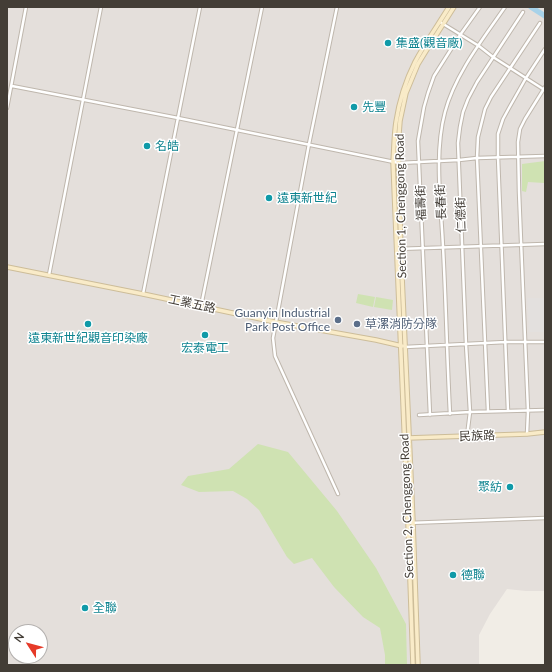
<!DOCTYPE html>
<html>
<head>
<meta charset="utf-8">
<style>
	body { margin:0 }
	#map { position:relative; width:552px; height:672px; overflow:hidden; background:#f1ede6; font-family:Lato,sans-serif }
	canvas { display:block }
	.frame { position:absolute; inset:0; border:8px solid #433d36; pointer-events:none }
	.north { position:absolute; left:8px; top:624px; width:40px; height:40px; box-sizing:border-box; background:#fff; border:1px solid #b4b1af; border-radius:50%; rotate:306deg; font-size:11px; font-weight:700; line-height:16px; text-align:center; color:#433d36 }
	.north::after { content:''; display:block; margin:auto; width:14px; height:18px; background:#e63a28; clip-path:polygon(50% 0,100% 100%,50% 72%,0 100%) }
</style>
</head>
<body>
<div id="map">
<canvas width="552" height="672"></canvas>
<div class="frame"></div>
<div class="north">N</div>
</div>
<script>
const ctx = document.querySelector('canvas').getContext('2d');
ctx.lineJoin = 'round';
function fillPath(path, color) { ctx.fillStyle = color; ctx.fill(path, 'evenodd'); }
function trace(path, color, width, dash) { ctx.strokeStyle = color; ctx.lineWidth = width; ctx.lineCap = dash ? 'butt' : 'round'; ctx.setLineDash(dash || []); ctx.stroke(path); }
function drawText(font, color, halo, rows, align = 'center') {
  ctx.font = font + ' Lato,"Noto Sans TC",sans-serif'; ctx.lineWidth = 3; ctx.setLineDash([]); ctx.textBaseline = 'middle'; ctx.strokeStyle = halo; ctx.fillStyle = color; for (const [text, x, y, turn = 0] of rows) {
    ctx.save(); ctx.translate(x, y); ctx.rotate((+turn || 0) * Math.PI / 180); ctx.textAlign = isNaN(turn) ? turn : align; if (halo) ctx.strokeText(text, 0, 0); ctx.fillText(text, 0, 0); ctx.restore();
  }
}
const industrial = new Path2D(`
	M7,7H545V591H526L507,589L490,614L479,635V665H7ZM16,632H40V656H16Z`);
const green = new Path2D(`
	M545,161V189L544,183L528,182L526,192L522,191V164Z
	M358,294L375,297L373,307L356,303Z
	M376,297L393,300L392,310L374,307Z
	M258,444L288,452L337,511L376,568L406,624L407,665H385V655L380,628L363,617L334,587L312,558L294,564L287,557L259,510L247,499L233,491L199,492L181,485L188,476L229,469Z`);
const parking = new Path2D(`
	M527,298H545V332H529Z`);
const river = new Path2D(`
	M531,7L545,16`);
const street = new Path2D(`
	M337,7L309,144L273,338L275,356L338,494
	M440,22L479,46L493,57L543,89
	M12,86L178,118L399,163L459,160L477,158L545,156
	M7,108L26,7
	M397,249L545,244
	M49,275L101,7
	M143,294L200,7
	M201,306L262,7
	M405,347L506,342H545
	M488,411L477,158L478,137L485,109L491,97L540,23
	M508,411L498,157V134L503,119L509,108L526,78L545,49
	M450,414C447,358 446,303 443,247C441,204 434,153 445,112C455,74 483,39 505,7
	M419,415L470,412L545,410
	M430,415L418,141L424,107L428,93L434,76L460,35L480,7
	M527,434L528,411L519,192L518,142L520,129L525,119L545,87
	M467,436L470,412L466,344L458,143L460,127L463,112L468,99L477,82L523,12
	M408,523L545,518`);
const secondary = new Path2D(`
	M7,267L143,294L275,322L376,340L402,346
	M408,438L527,434L545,432
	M413,665L408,523L393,162C394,149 394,135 396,122C399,102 406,80 415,62C425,43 438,25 449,7
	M418,665L413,522L401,254L398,146L400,121L406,93L411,81L418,64L426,51L454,7`);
const markers = [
	[388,43,4,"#0f9aa8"],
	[354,107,4,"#0f9aa8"],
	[147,146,4,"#0f9aa8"],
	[269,198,4,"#0f9aa8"],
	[338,320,4,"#5c6f8a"],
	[88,324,4,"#0f9aa8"],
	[357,324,4,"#5c6f8a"],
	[205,335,4,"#0f9aa8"],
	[510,487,4,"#0f9aa8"],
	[453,575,4,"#0f9aa8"],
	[85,608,4,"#0f9aa8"]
];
const cultureNames = [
	["集盛(觀音廠)",396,43],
	["先豐",362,107],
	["名皓",155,146],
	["遠東新世紀",277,198],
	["遠東新世紀觀音印染廠",88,338,"center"],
	["宏泰電工",205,348,"center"],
	["聚紡",502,487,"right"],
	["德聯",461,575],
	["全聯",93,608]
];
const streetNames = [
	["長春街",441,202,-93],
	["福壽街",421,203,-92],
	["Section 1, Chenggong Road",401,206,-91],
	["仁德街",461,215,-92],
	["工業五路",192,304,12],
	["民族路",477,436,-2],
	["Section 2, Chenggong Road",407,506,-92]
];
const serviceNames = [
	["Guanyin Industrial",330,313],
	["Park Post Office",330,327],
	["草漯消防分隊",365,324,"left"]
];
fillPath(industrial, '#e4dfdb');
fillPath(green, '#cfe2b2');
fillPath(parking, '#e3e0de');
trace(river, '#a7d2e9', 5.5);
trace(street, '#bfb7ad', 4.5);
trace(secondary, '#cdbd99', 5.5);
trace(street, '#fff', 2.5);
trace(secondary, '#f9ebc8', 3.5);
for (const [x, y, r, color] of markers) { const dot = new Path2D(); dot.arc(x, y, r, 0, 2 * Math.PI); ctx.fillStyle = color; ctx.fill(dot); trace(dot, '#fff', 1.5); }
drawText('12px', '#0d838f', '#fff', cultureNames, 'left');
drawText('12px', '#433d36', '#fff', streetNames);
drawText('12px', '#4e5e75', '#fff', serviceNames, 'right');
</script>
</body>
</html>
